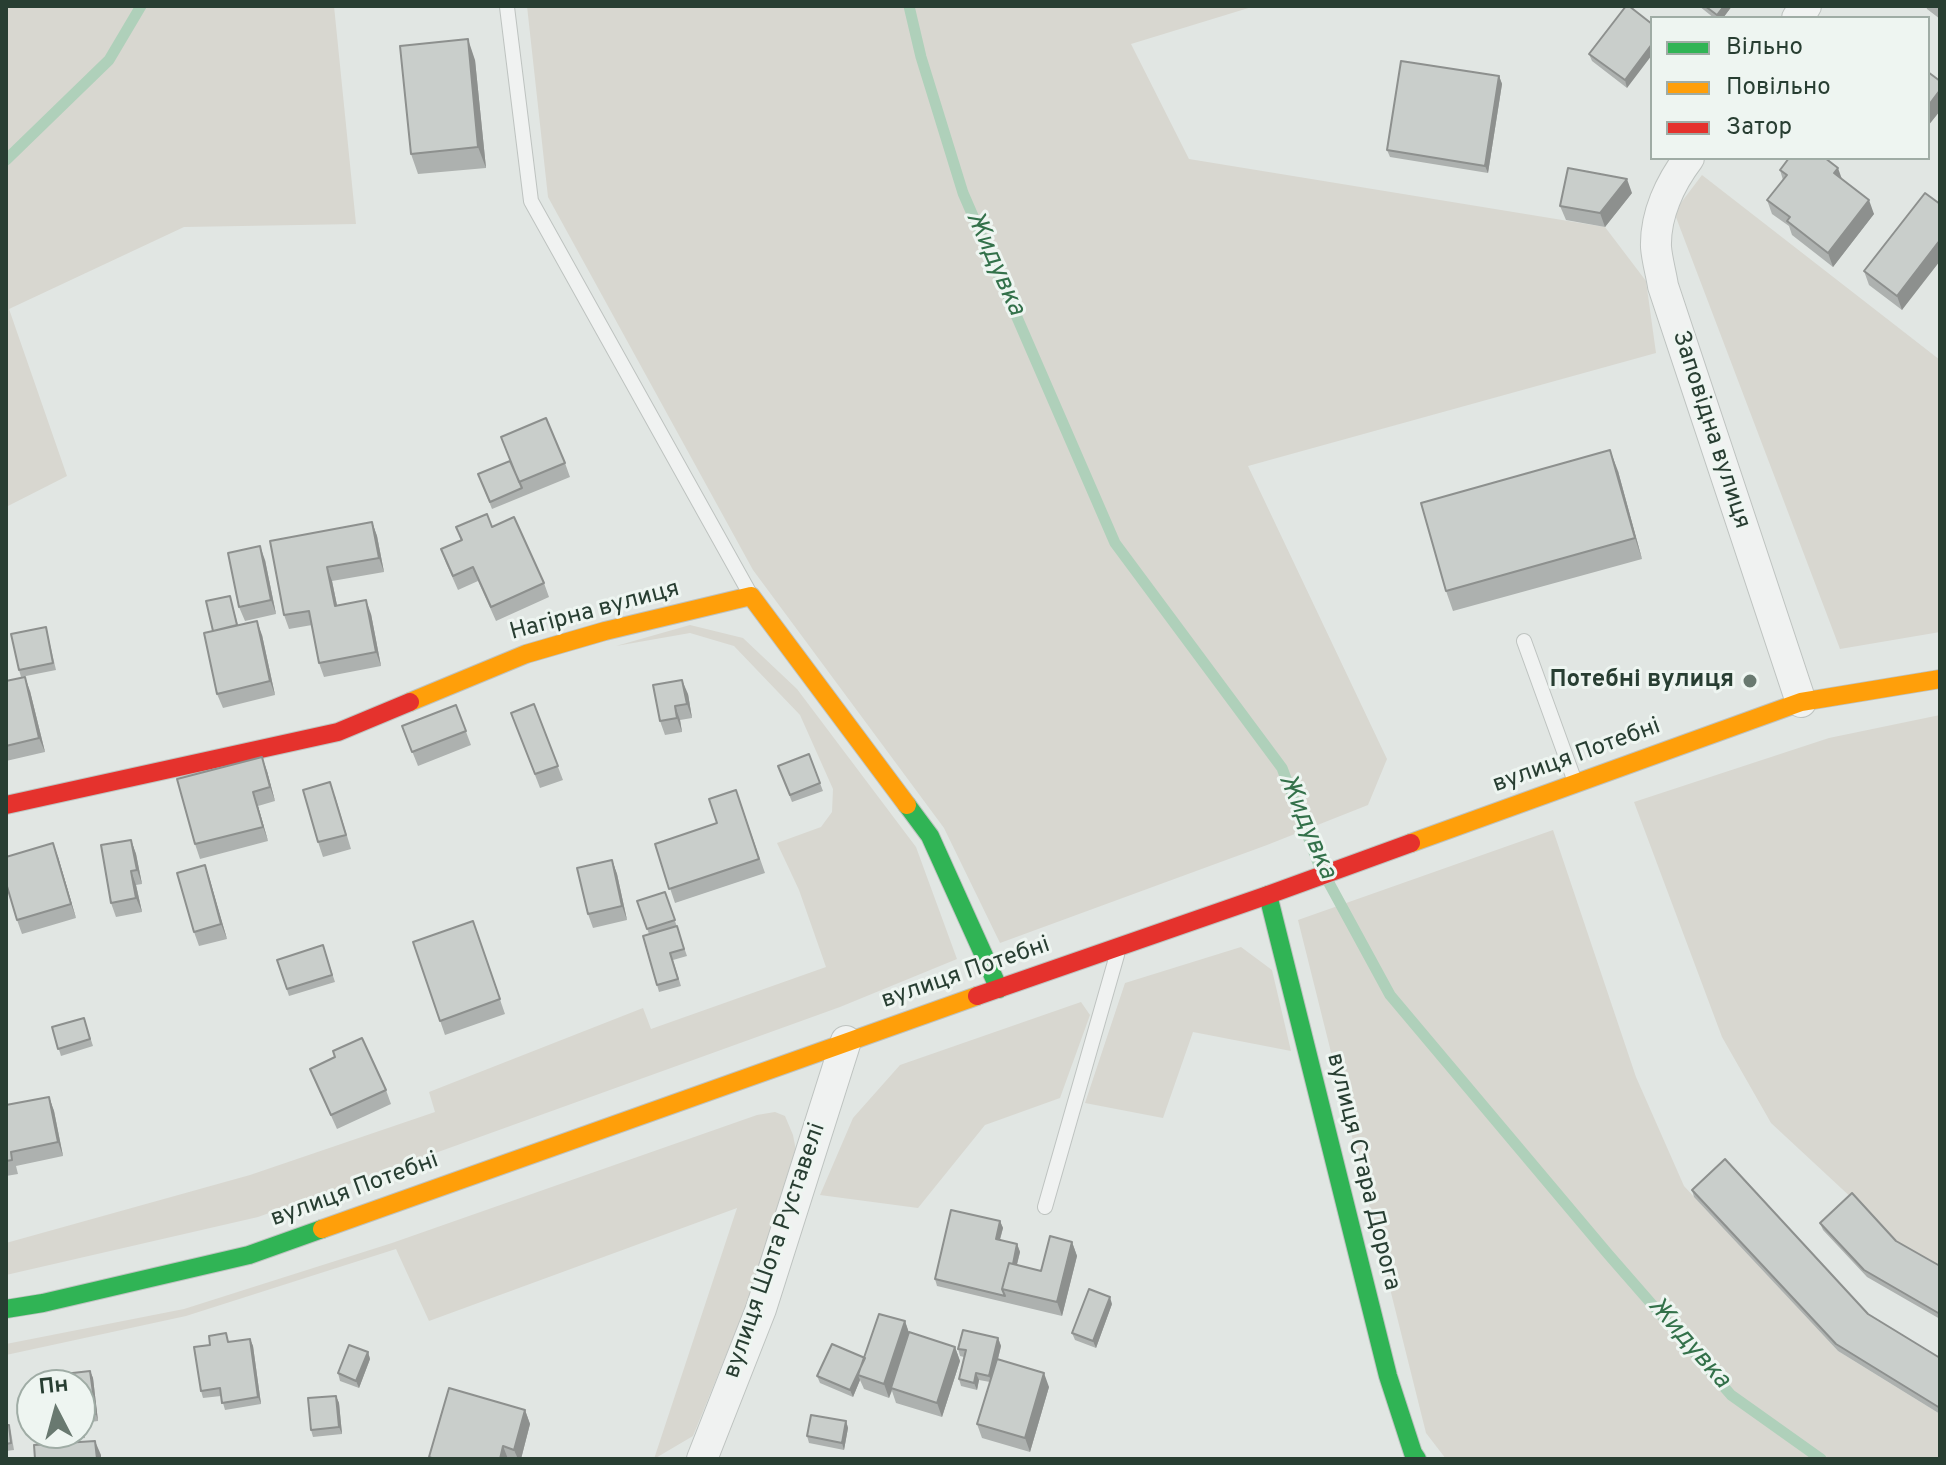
<!DOCTYPE html>
<html>
<head>
<meta charset="utf-8">
<style>
	body { margin:0 }
	#map { position:relative; width:1946px; height:1465px; overflow:hidden; background:#e1e6e3; font-family:Overpass,sans-serif }
	canvas { display:block }
	.frame { position:absolute; inset:0; border:8px solid #283e32; pointer-events:none }
	.legend { position:absolute; left:1650px; top:16px; width:280px; height:144px; box-sizing:border-box; background:#eef5f1; border:2px solid #9faca5; margin:0; padding:10px 14px; list-style:none; font-size:24px; color:#283e32 }
	.legend li { display:flex; align-items:center; gap:16px; height:40px }
	.legend b { width:40px; border:2px solid #9faca5 }
	.north { position:absolute; left:16px; top:1369px; width:80px; height:80px; box-sizing:border-box; background:#eef5f1; border:2px solid #9faca5; border-radius:50%; rotate:354deg; font-size:22px; font-weight:700; line-height:32px; text-align:center; color:#283e32 }
	.north::after { content:''; display:block; margin:auto; width:28px; height:36px; background:#697970; clip-path:polygon(50% 0,100% 100%,50% 72%,0 100%) }
</style>
</head>
<body>
<div id="map">
<canvas width="1946" height="1465"></canvas>
<div class="frame"></div>
<ul class="legend">
<li><b style="height:10px;background:#30b455"></b>Вільно</li>
<li><b style="height:10px;background:#ff9f0a"></b>Повільно</li>
<li><b style="height:10px;background:#e5322d"></b>Затор</li>
</ul>
<div class="north">Пн</div>
</div>
<script>
const ctx = document.querySelector('canvas').getContext('2d');
ctx.lineJoin = 'round';
function fillPath(path, color) { ctx.fillStyle = color; ctx.fill(path, 'evenodd'); }
function trace(path, color, width, dash) { ctx.strokeStyle = color; ctx.lineWidth = width; ctx.lineCap = dash ? 'butt' : 'round'; ctx.setLineDash(dash || []); ctx.stroke(path); }
function drawText(font, color, halo, rows, align = 'center') {
  ctx.font = font + ' Overpass,sans-serif'; ctx.lineWidth = 6; ctx.setLineDash([]); ctx.textBaseline = 'middle'; ctx.strokeStyle = halo; ctx.fillStyle = color; for (const [text, x, y, turn = 0] of rows) {
    ctx.save(); ctx.translate(x, y); ctx.rotate((+turn || 0) * Math.PI / 180); ctx.textAlign = isNaN(turn) ? turn : align; if (halo) ctx.strokeText(text, 0, 0); ctx.fillText(text, 0, 0); ctx.restore();
  }
}
const green = new Path2D(`
	M6,6H334L356,224L184,227L9,309L67,476L6,507Z
	M527,6H1255L1131,44L1189,159L1605,227L1646,281L1656,353L1248,466L1387,759L1368,805L1267,845L1000,943L944,828L753,570L548,197Z
	M1702,175L1940,360V632L1840,649L1674,212Z
	M690,625L743,638L797,689L916,847L957,959L840,1007L258,1217L6,1275V1243L250,1175L435,1112L429,1092L643,1008L651,1029L826,967L799,890L777,843L821,827L832,812L833,789L800,715L734,646L690,633L616,646Z
	M1940,715V1272L1898,1248L1855,1201L1771,1123L1722,1037L1634,802L1829,738Z
	M1553,830L1636,1077L1684,1186L1838,1351L1940,1414V1459H1446L1426,1433L1298,920Z
	M1241,947L1272,970L1291,1051L1193,1032L1163,1118L1085,1103L1125,983Z
	M1081,1002L1090,1015L1060,1098L985,1125L918,1208L820,1195L853,1118L900,1065Z
	M775,1112L785,1116L793,1135L798,1161L744,1311L693,1436L654,1459L737,1208L429,1321L396,1249L186,1316L6,1355V1344L184,1309L392,1243L757,1115Z`);
const stream = new Path2D(`
	M909,6L921,57L963,193L1115,543L1282,768L1320,868
	M6,160L109,60L141,6
	M1329,883L1390,995L1608,1254L1731,1395L1821,1459`);
const lane = new Path2D(`
	M507,7L531,201L749,592
	M1524,641L1574,779
	M1045,1207L1117,955`);
const street = new Path2D(`
	M1797,18L1806,6
	M1689,158C1670,183 1655,215 1656,247C1657,260 1661,273 1663,286L1801,702
	M702,1459L761,1309L846,1041`);
const fast = new Path2D(`
	M907,805L930,836L999,989
	M1268,895L1388,1376L1413,1453L1417,1459
	M6,1309L43,1303L249,1255L322,1229`);
const slow = new Path2D(`
	M410,702L526,654L605,631L751,596L907,805
	M1411,843L1801,702L1940,679
	M322,1229L977,996`);
const jam = new Path2D(`
	M6,805L338,732L410,702
	M977,996L1268,895L1411,843`);
const wall = new Path2D(`
	M1626,6L1627,88L1592,61L1589,54Z
	M1699,6H1732L1723,18H1714Z
	M1926,6H1940V19L1927,9Z
	M475,60L486,168L418,174L411,154Z
	M1499,76L1502,84L1488,173L1390,157L1387,150Z
	M1780,170L1842,180L1874,214L1833,267L1792,235L1789,226L1772,214L1767,200L1783,180Z
	M1632,193L1605,227L1566,220L1560,206Z
	M1940,204L1902,310L1869,285L1864,271Z
	M565,463L570,477L492,509L478,474Z
	M1618,471L1642,559L1453,611L1446,591Z
	M372,522L377,536L384,572L332,581L337,605L371,614L381,666L324,677L319,663L312,625L289,629L284,615L270,541Z
	M456,527H492L544,583L549,597L496,621L478,581L458,590L446,563L441,549L461,541Z
	M265,560L276,614L245,621L239,607Z
	M230,596L238,625L262,635L275,695L223,708L217,694L213,631Z
	M46,627L56,670L21,677L19,670Z
	M6,681L30,691L45,752L6,761Z
	M688,694L692,718L680,720L682,732L665,735L660,721Z
	M534,704L563,780L540,788L511,713Z
	M456,705L471,745L418,766L402,726Z
	M809,754L823,791L792,802L778,766Z
	M267,771L275,801L258,806L268,841L200,859L195,844Z
	M736,790L765,873L675,903L655,844L717,823Z
	M335,796L351,849L323,857L318,842Z
	M131,840L136,854L142,884L136,885L142,912L116,917L111,903Z
	M58,857L76,918L22,934L17,920Z
	M612,860L617,874L627,920L593,928L588,914Z
	M205,865L227,939L199,946L194,932Z
	M665,892L687,956L673,960L681,986L659,992L657,985L649,934L637,901Z
	M473,921L505,1014L445,1035L413,942Z
	M323,945L335,982L289,996L277,960Z
	M84,1018L93,1046L61,1056L52,1027Z
	M333,1051L386,1090L391,1104L337,1129L310,1069L335,1058Z
	M49,1097L54,1111L63,1156L16,1166L18,1174L6,1176V1105Z
	M1692,1190L1868,1314L1940,1358V1414L1838,1351L1694,1197Z
	M1000,1221L1003,1228L1000,1240L1017,1244L1020,1252L1017,1265L1041,1271L1072,1242L1077,1256L1062,1316L937,1286L935,1279Z
	M1820,1223L1896,1241L1940,1266V1319L1867,1277L1823,1230Z
	M1112,1304L1096,1348L1075,1340L1072,1333Z
	M905,1321L909,1333L955,1347L960,1361L942,1417L896,1403L892,1391L889,1398L864,1389L860,1380L853,1397L820,1383L817,1376L864,1358Z
	M998,1338L1001,1346L998,1359L1049,1387L1030,1452L982,1438L977,1424L990,1382L979,1380L977,1390L961,1386L959,1379L964,1357L960,1356L958,1349Z
	M250,1339L253,1346L261,1404L225,1410L221,1396L203,1398L201,1391L229,1342Z
	M368,1352L370,1359L359,1388L340,1381L338,1373Z
	M90,1371L93,1378L98,1421L84,1423L85,1438L47,1442L44,1433H80V1385Z
	M336,1396L339,1403L342,1434L313,1437L311,1430Z
	M525,1410L530,1424L521,1459H429V1457Z
	M846,1421L848,1428L844,1450L809,1443L807,1436Z
	M6,1425H9L11,1432L14,1450L6,1451Z`);
const shadedWall = new Path2D(`
	M1724,6H1732L1723,18H1718L1717,15Z
	M468,39L475,60L486,168L478,147Z
	M1652,44V55L1627,88L1625,80Z
	M1499,76L1502,84L1488,173L1485,166Z
	M1940,90V111L1928,126V106Z
	M1838,168L1843,182L1834,173Z
	M1627,179L1632,193L1605,227L1600,213Z
	M1869,200L1874,214L1833,267L1828,253Z
	M1940,240V261L1902,310L1897,296Z
	M1610,450L1618,471L1642,559L1635,538Z
	M372,522L377,536L384,572L379,558Z
	M260,546L265,560L276,614L271,600Z
	M327,567L332,581L340,620L335,606Z
	M366,600L371,614L381,666L376,652Z
	M257,621L262,635L275,695L270,681Z
	M25,677L30,691L45,752L39,738Z
	M682,680L688,694L692,718L687,704Z
	M675,706L680,720L682,732L677,718Z
	M262,757L267,771L275,801L270,787Z
	M253,792L258,806L268,841L263,827Z
	M131,840L136,854L142,884L137,870Z
	M53,843L58,857L76,918L71,904Z
	M612,860L617,874L627,920L622,906Z
	M205,865L210,880L227,939L221,924Z
	M131,871L136,885L142,912L136,898Z
	M49,1097L54,1111L63,1156L58,1142Z
	M1000,1221L1003,1228L998,1246L996,1239Z
	M1072,1242L1077,1256L1062,1316L1057,1302Z
	M1017,1244L1020,1252L1010,1291L1006,1290Z
	M1110,1297L1112,1304L1096,1348L1093,1341Z
	M905,1321L910,1336L889,1398L884,1384Z
	M998,1338L1001,1346L992,1383L989,1376Z
	M250,1339L253,1346L261,1404L258,1397Z
	M955,1347L960,1361L942,1417L937,1403Z
	M368,1352L370,1359L359,1388L356,1381Z
	M865,1358L858,1375L860,1380L853,1397L850,1390Z
	M90,1371L93,1378L98,1421L96,1414Z
	M976,1373L979,1380L977,1390L974,1383Z
	M1044,1373L1049,1387L1030,1452L1025,1438Z
	M336,1396L339,1403L342,1434L339,1427Z
	M525,1410L530,1424L521,1459H518L514,1450Z
	M846,1421L848,1428L844,1450L842,1443Z
	M95,1441L101,1455V1459H97Z
	M503,1446L508,1459H500Z`);
const building = new Path2D(`
	M1626,6H1629L1652,24V44L1625,80L1589,54Z
	M1705,6H1724L1717,15Z
	M468,39L478,147L411,154L400,46Z
	M1401,61L1499,76L1485,166L1387,150Z
	M1928,72L1940,81V90L1928,106Z
	M1789,158H1825L1838,168L1834,173L1869,200L1828,253L1787,221L1790,217L1767,200L1787,175L1780,170Z
	M1568,168L1627,179L1600,213L1560,206Z
	M1925,193L1940,204V240L1897,296L1864,271Z
	M546,418L565,463L519,482L501,437Z
	M1610,450L1635,538L1446,591L1421,503Z
	M510,461L522,488L490,502L478,474Z
	M487,514L492,527L514,517L544,583L491,607L473,567L453,576L441,549L462,540L456,527Z
	M372,522L379,558L327,567L335,606L366,600L376,652L319,663L309,611L284,615L270,541Z
	M260,546L271,600L239,607L228,553Z
	M230,596L237,625L213,631L206,601Z
	M257,621L270,681L217,694L204,633Z
	M46,627L53,663L19,670L11,634Z
	M25,677L39,738L6,746V681Z
	M682,680L687,704L675,706L677,718L660,721L653,685Z
	M534,704L558,766L535,774L511,713Z
	M456,705L466,731L412,752L402,726Z
	M809,754L820,783L790,795L778,766Z
	M262,757L270,787L253,792L263,827L195,844L177,779Z
	M330,782L346,835L318,842L303,790Z
	M736,790L759,859L669,889L655,844L717,823L709,799Z
	M131,840L137,870L131,871L136,898L111,903L101,845Z
	M53,843L71,904L17,920L6,883V857Z
	M612,860L622,906L588,914L577,868Z
	M205,865L221,924L194,932L177,873Z
	M665,892L675,920L647,929L637,901Z
	M473,921L500,999L440,1021L413,942Z
	M677,926L684,949L670,953L678,979L657,985L643,936Z
	M323,945L332,975L287,989L277,960Z
	M84,1018L90,1039L58,1049L52,1027Z
	M362,1038L386,1090L331,1115L310,1069L335,1057L333,1051Z
	M49,1097L58,1142L11,1152L12,1160L6,1161V1105Z
	M1725,1159L1868,1314L1940,1358V1408L1836,1344L1692,1190Z
	M1852,1193L1896,1241L1940,1266V1314L1864,1270L1820,1223Z
	M951,1210L1000,1221L996,1239L1017,1244L1013,1264L1009,1263L1002,1289L1005,1296L935,1279Z
	M1050,1236L1072,1242L1057,1302L1002,1289L1009,1263L1041,1271Z
	M1089,1289L1110,1297L1093,1341L1072,1333Z
	M879,1314L905,1321L884,1384L858,1375Z
	M963,1330L998,1338L989,1376L976,1373L974,1383L959,1379L966,1350L958,1349Z
	M909,1332L955,1347L937,1403L891,1388Z
	M226,1333L228,1342L250,1339L258,1397L222,1403L220,1388L201,1391L194,1347L210,1345L209,1336Z
	M832,1344L865,1358L850,1390L817,1376Z
	M349,1345L368,1352L356,1381L338,1373Z
	M997,1359L1044,1373L1025,1438L977,1424Z
	M90,1371L96,1414L81,1416L82,1430L80,1431V1385H38V1377Z
	M449,1388L525,1410L514,1450L503,1446L500,1459H434L429,1457Z
	M336,1396L339,1427L311,1430L308,1398Z
	M811,1415L846,1421L842,1443L807,1436Z
	M6,1425H9L11,1443L6,1444Z
	M95,1441L97,1459H35L34,1445Z`);
const markers = [
	[1750,681,8,"#697970"]
];
const streetNames = [
	["Заповідна вулиця",1710,430,72],
	["Нагірна вулиця",595,612,-15],
	["вулиця Потебні",1577,757,-20],
	["вулиця Потебні",966,974,-19],
	["вулиця Стара Дорога",1362,1172,76],
	["вулиця Потебні",355,1191,-20],
	["вулиця Шота Руставелі",776,1251,-71]
];
const poiNames = [
	["Потебні вулиця",1734,681]
];
const waterNames = [
	["Жидувка",994,264,66],
	["Жидувка",1306,827,67],
	["Жидувка",1688,1344,49]
];
fillPath(green, '#d8d7d0');
trace(stream, '#afd0ba', 11);
trace(lane, '#bec3c0', 16);
trace(street, '#bec3c0', 32);
trace(fast, '#bec3c0', 20);
trace(slow, '#bec3c0', 20);
trace(jam, '#bec3c0', 20);
trace(lane, '#f0f2f1', 14);
trace(street, '#f0f2f1', 30);
trace(fast, '#30b455', 18);
trace(slow, '#ff9f0a', 18);
trace(jam, '#e5322d', 18);
fillPath(wall, '#adb1af');
fillPath(shadedWall, '#8d908e');
fillPath(building, '#c9cecb');
trace(building, '#8d908e', 2);
for (const [x, y, r, color] of markers) { const dot = new Path2D(); dot.arc(x, y, r, 0, 2 * Math.PI); ctx.fillStyle = color; ctx.fill(dot); trace(dot, '#eef5f1', 3); }
drawText('24px', '#283e32', '#eef5f1', streetNames);
drawText('bold 24px', '#283e32', '#eef5f1', poiNames, 'right');
drawText('italic 26px', '#33714a', '#eef5f1', waterNames);
</script>
</body>
</html>
